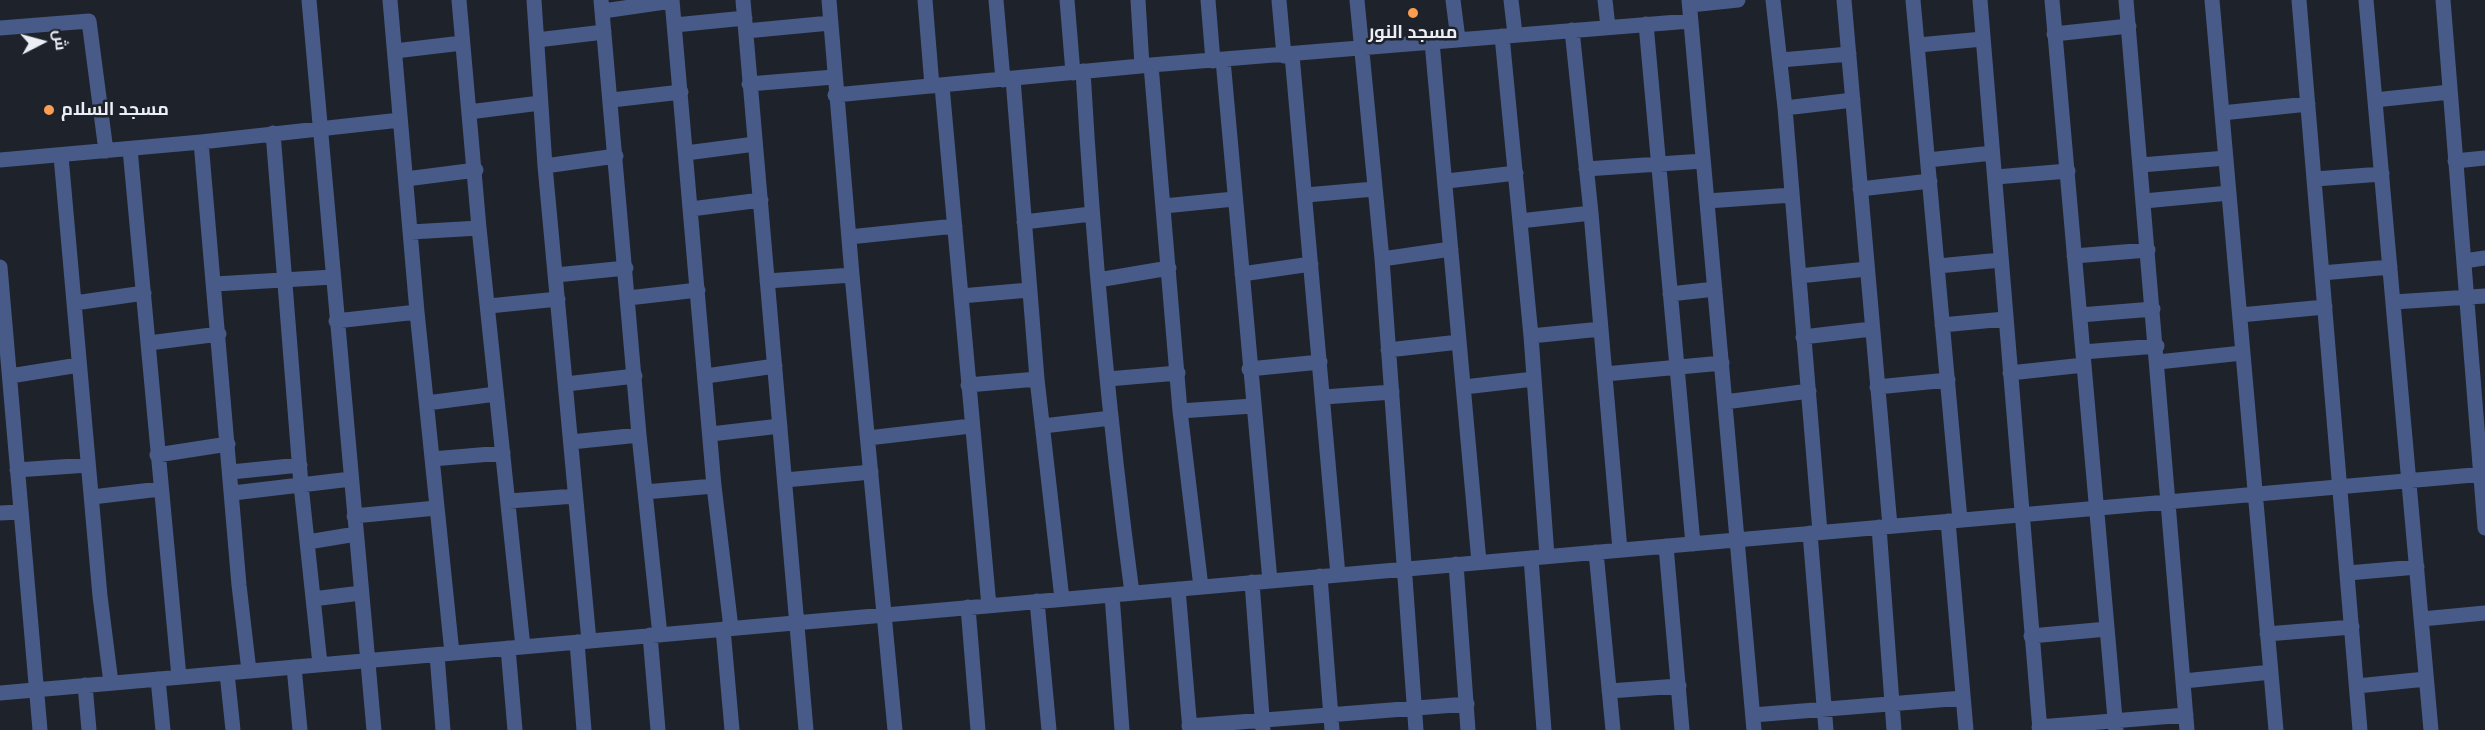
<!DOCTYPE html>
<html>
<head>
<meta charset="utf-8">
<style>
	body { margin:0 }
	#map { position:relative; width:2485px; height:730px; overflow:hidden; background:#1e222b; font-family:"Times New Roman",Cairo,serif }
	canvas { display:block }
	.north { position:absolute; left:12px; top:12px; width:60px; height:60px; -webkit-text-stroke:4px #1e222b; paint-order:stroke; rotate:84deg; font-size:16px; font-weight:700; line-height:24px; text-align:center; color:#ebeef4 }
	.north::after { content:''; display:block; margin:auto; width:21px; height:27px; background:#ebeef4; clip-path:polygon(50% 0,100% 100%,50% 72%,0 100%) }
</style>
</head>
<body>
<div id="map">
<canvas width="2485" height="730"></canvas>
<div class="north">ش</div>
</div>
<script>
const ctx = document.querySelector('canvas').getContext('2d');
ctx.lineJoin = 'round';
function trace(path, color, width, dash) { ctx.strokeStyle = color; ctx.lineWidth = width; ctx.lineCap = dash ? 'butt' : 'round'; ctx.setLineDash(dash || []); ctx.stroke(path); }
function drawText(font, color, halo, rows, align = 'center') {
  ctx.font = font + ' "Times New Roman",Cairo,serif'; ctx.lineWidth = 5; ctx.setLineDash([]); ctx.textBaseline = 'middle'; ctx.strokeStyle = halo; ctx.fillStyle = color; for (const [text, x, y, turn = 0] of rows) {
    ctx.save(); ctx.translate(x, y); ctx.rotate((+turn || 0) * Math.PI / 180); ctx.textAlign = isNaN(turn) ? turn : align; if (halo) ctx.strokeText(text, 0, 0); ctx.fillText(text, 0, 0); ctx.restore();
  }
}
const minor = new Path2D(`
	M309,0L374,730
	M390,0L417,312L452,653
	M459,0L479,228L523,647
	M534,0L545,166L589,641
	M601,0L639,435L660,635
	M672,0L714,486L731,628
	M743,0L806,730
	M829,0L852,275L895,730
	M925,0L932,86
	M996,0L1003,80
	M1067,0L1073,73
	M1138,0L1142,66
	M1208,0L1213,61
	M1279,0L1284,56
	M1357,0L1382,259L1416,730
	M1453,0L1458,39
	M1511,0L1515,34
	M1605,0L1608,27
	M1689,0L1754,730
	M1773,0L1785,108L1820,532
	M1844,0L1890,526
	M1913,0L1960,520
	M1980,0L2040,730
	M2052,0L2116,730
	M2126,0L2187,730
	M2212,0L2276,730
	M2299,0L2360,730
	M2366,0L2431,730
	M2443,0L2485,528
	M1690,5L1738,0
	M603,11L672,1
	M1646,24L1693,544
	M675,25L745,18
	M0,28L89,21L106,151
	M1572,30L1591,213L1620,550
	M746,31L830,23
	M2054,34L2129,26
	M1502,36L1531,336L1547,556
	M537,40L604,32
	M1432,42L1479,562
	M1918,45L1983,39
	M395,51L462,43
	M1292,55L1338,575
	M1223,60L1270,581
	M1781,60L1849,54
	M1151,65L1180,411L1201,587
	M1083,71C1093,246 1109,420 1132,593
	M1013,79L1037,379L1062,599
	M749,84L834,77
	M942,86L989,606
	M835,95L1151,65L1690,21
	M612,100L681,92
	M2375,100L2450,92
	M1785,108L1853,100
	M469,112L540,103
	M2222,113L2308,104
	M273,133L301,485L320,664
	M201,142L239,585L249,671
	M130,149L179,677
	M686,153L755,144
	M61,156L100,596L111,683
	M0,160L201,142L400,120
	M1928,160L1992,153
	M2455,161L2485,158
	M2141,165L2226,158
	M545,166L616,156
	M1586,169L1703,161
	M1996,177L2068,171
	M406,179L476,170
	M2315,179L2382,174
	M1447,181L1516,173
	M1860,189L1930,181
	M1306,195L1374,189
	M1707,201L1792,195
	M2144,201L2229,193
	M1164,206L1234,199
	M691,209L761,200
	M1520,221L1591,213
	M1024,222L1091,214
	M411,232L479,228
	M849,237L955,226
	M2074,256L2148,250
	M1382,259L1451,249
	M2464,261L2485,258
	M1938,266L2001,260
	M0,267L40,730
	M2322,273L2390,267
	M1242,274L1311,264
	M556,275L626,268
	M1799,276L1867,269
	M1098,280L1169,268
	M767,281L852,275
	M215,284L333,277
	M1670,294L1715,289
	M961,296L1029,290
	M628,298L698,290
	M2394,302L2485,296
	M75,303L144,293
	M489,306L558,299
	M2080,315L2153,309
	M2240,315L2325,307
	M336,321L417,312
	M1942,325L2005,319
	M1531,336L1601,329
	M1803,337L1871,329
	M149,343L219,334
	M1388,350L1459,342
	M2083,352L2157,346
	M2158,362L2242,353
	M1249,369L1320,362
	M2010,373L2084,365
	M1605,374L1722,363
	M10,376L79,365
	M706,376L775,366
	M1108,379L1178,373
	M566,384L635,376
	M968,385L1037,379
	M1464,387L1534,379
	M1877,387L1948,380
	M1324,397L1392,392
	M1725,402L1809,391
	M427,403L496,394
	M1180,411L1253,406
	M1043,426L1111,418
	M711,434L780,426
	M868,438L971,426
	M571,442L639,435
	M157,455L228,444
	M432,459L503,453
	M17,470L88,465
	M231,472L300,465
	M785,480L871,472
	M645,492L714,486
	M233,493L351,479
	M92,497L160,489
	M509,501L575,496
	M0,513L20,512
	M354,516L436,508
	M1948,521L1966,730
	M1879,527L1894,730
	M1810,533L1826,730
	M308,542L356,534
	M1666,546L1682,730
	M1596,552L1613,730
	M1531,558L1544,730
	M1456,564L1468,730
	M2348,573L2417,567
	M1320,576L1332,730
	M1252,582L1263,730
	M1178,589L1190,730
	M1112,595L1122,730
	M313,599L361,593
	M1037,601L1049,730
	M968,607L978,730
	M2422,619L2485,613
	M723,629L732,730
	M2267,634L2352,627
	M650,635L658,730
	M2031,636L2107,629
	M577,642L584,730
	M508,648L515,730
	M437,655L443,730
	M294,667L300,730
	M227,673L233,730
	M158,679L163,730
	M2184,681L2271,672
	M85,685L89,730
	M2357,686L2426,679
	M1609,691L1679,686
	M0,693L2485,474
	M1753,715L1963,698
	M1189,726L1467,704
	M2039,727L2186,715`);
const markers = [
	[1413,13,6,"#fb9e52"],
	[49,110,6,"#fb9e52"]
];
const poiNames = [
	["مسجد النور",1413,33],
	["مسجد السلام",61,110,"left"]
];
trace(minor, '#485a87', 15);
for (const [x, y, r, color] of markers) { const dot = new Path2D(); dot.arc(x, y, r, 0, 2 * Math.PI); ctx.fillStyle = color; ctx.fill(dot); trace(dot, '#1e222b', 2); }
drawText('bold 18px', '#ebeef4', '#1e222b', poiNames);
</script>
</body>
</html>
